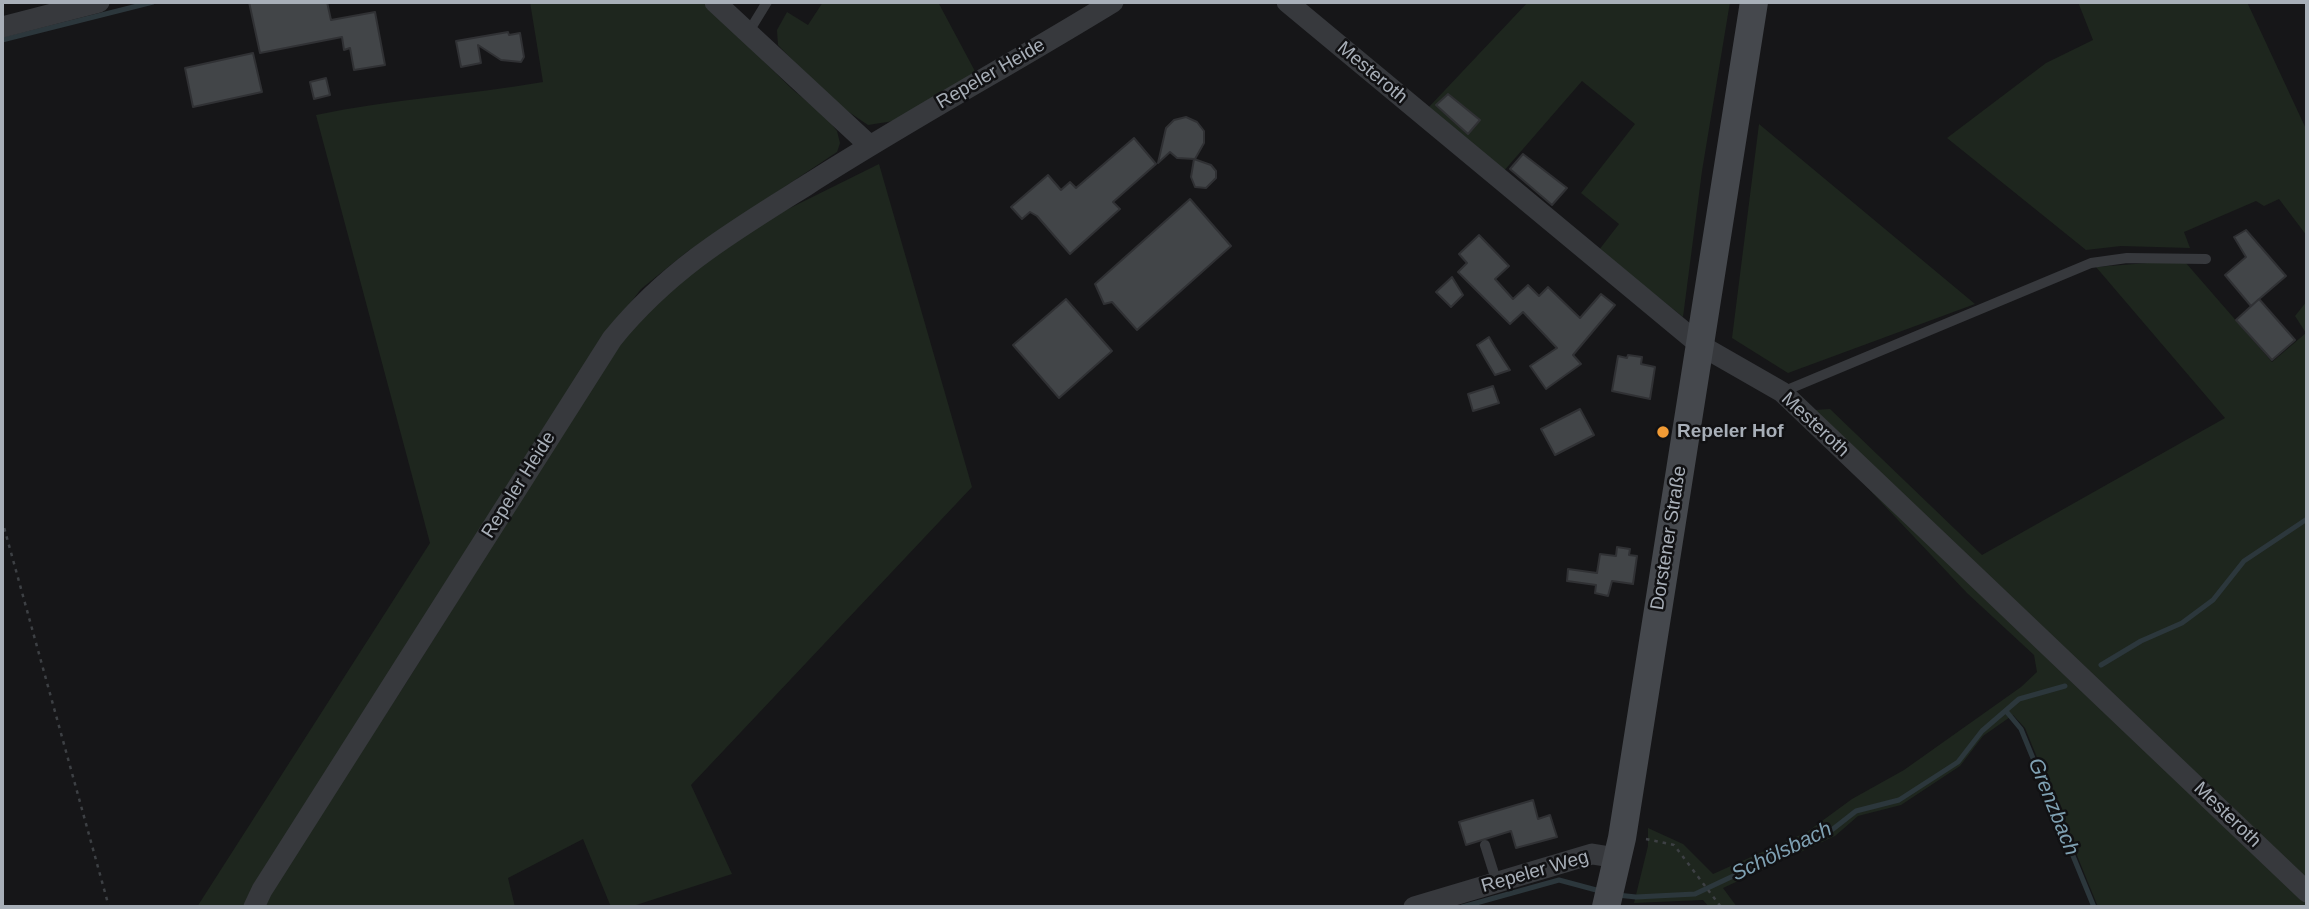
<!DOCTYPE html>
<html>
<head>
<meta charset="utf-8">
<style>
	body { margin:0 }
	#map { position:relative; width:2309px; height:909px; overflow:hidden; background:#161618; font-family:Helvetica,sans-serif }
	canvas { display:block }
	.frame { position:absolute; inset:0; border:4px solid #a8afb8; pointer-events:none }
</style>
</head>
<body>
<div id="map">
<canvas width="2309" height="909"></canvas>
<div class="frame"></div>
</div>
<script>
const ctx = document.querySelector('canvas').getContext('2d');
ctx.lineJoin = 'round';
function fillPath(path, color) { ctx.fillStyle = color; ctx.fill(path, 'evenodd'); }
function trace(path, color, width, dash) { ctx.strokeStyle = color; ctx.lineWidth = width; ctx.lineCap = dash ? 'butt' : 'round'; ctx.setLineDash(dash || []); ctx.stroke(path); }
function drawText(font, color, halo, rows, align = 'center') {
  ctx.font = font + ' Helvetica,sans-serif'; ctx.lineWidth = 5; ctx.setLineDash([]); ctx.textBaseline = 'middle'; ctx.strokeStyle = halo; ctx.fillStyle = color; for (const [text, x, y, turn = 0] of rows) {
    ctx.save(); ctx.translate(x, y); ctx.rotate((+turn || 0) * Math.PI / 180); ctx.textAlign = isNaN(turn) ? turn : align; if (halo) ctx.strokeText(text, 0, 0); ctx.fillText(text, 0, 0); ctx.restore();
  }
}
const green = new Path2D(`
	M530,2H704L792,89L825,116L837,131L840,143L837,152L688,251L641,289L603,339L249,907H197L430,543L316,115C391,99 468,95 543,82Z
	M823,2H938L977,75L900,120L868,125L831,100L778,45L777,30L787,12L808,25Z
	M1528,2H1730L1702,171L1683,317L1599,250L1619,224L1581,193L1635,124L1582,81L1503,172L1428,108Z
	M2078,2H2247L2307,131V236L2279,199L2264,206L2256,201L2184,232L2190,248L2121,246L2086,250L1947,138L2046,63L2093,40Z
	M1759,124L1975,304L1788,373L1732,338Z
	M879,164L972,487L691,785L732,874L630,907H611L583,839L508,878L515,907H265L276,882L406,683L619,344L664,291L776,215Z
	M2160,262L2186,263L2272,362L2306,333L2295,316L2307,301V907H2098L2025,728L2013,715L1983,736L1960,766L1901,805L1858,816L1835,836L1723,888L1737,907H1709L1703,900L1634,903L1648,846V828L1683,844L1713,874L1807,832L1852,799L1904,770L2021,687L2037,672L2034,655L1967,593L1864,484L1815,410L1830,409L1982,555L2225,418L2096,267Z`);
const stream = new Path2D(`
	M2,40L153,2
	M2101,665L2141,641L2182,623L2213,600L2244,561L2307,519
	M2006,711L2021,729L2094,907
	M1617,895L1636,897L1695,894L1833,829L1856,811L1899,800L1958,762L1982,731L2019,699L2065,686
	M1462,907L1559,880L1600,891`);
const building = new Path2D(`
	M249,2H327L331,20L375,12L385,65L354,70L350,48L344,50L342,37L260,53Z
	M508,32L509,35L520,33L524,57L521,62L501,60L478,45L481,63L461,67L456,41Z
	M253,53L262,92L193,107L185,68Z
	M326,78L330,95L314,99L310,82Z
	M1448,94L1480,120L1468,134L1436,105Z
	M1186,117L1197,122L1204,131V143L1195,159L1177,158L1170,152L1158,163L1166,128L1174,120Z
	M1134,138L1156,164L1113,202L1120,209L1070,254L1037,216L1030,212L1022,219L1011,207L1048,175L1061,190L1070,182L1076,188Z
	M1523,154L1567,188L1552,205L1510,169Z
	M1194,159L1211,165L1216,171V178L1206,188L1195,187L1191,177Z
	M1190,199L1231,246L1137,330L1112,302L1104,304L1095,284Z
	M2246,230L2286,276L2251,306L2225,275L2246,257L2234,237Z
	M1479,235L1509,266L1495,279L1513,299L1528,285L1539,296L1548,287L1580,318L1601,294L1615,305L1573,355L1581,364L1546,389L1530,366L1557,348L1523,312L1510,324L1458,272L1467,263L1459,254Z
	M1452,277L1463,295L1451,307L1436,292Z
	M1066,299L1112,351L1059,398L1013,345Z
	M2259,299L2295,340L2272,360L2236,320Z
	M1489,337L1495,347L1510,370L1495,375L1477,345Z
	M1628,355L1642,357L1641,364L1655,367L1650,399L1612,391L1618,356L1627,358Z
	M1493,386L1499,403L1473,411L1468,394Z
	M1580,409L1594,435L1555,455L1541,429Z
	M1617,547L1630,549L1629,555L1637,556L1633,584L1612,581L1608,596L1595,593L1596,585L1567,581L1568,569L1597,573L1600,554L1616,556Z
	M1533,800L1538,819L1550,815L1557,837L1516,848L1511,831L1466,845L1459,822Z`);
const path = new Path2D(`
	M2,520L109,907
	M1646,839L1674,845L1721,907`);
const lane = new Path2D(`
	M748,33L767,2
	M1782,392L2091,263L2127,258L2206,259
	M1485,845L1497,883`);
const street = new Path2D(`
	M715,2L869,145
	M1287,2L1700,345L1782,392L2307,892
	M2,27L99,2
	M254,907L262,890L612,339C669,269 732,232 807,185C907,121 1012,64 1113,2
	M1414,907L1592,854L1617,858`);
const secondary = new Path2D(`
	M1606,907L1622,838L1754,2`);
const markers = [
	[1663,432,7,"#f19b35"]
];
const streetNames = [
	["Mesteroth",1372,73,40],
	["Repeler Heide",991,74,-30],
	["Mesteroth",1815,425,43],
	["Repeler Heide",519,485,-58],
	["Dorstener Straße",1669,538,-81],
	["Mesteroth",2227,815,44],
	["Repeler Weg",1535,872,-16]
];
const poiNames = [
	["Repeler Hof",1677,432]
];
const waterNames = [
	["Grenzbach",2053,807,68],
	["Schölsbach",1782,852,-26]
];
fillPath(green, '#1e261e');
trace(stream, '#2c373c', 5);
fillPath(building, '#424548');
trace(building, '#303134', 2);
trace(path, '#3d4044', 2.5, [3.5, 5]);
trace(lane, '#37393d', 10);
trace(street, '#37393d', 21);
trace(secondary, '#45484d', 28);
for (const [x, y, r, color] of markers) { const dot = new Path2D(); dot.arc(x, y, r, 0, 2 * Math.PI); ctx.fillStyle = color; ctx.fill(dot); trace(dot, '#111113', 2.5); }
drawText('19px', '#a8afb8', '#111113', streetNames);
drawText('bold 19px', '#a8afb8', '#111113', poiNames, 'left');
drawText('italic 21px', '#7fa1b3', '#111113', waterNames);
</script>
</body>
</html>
